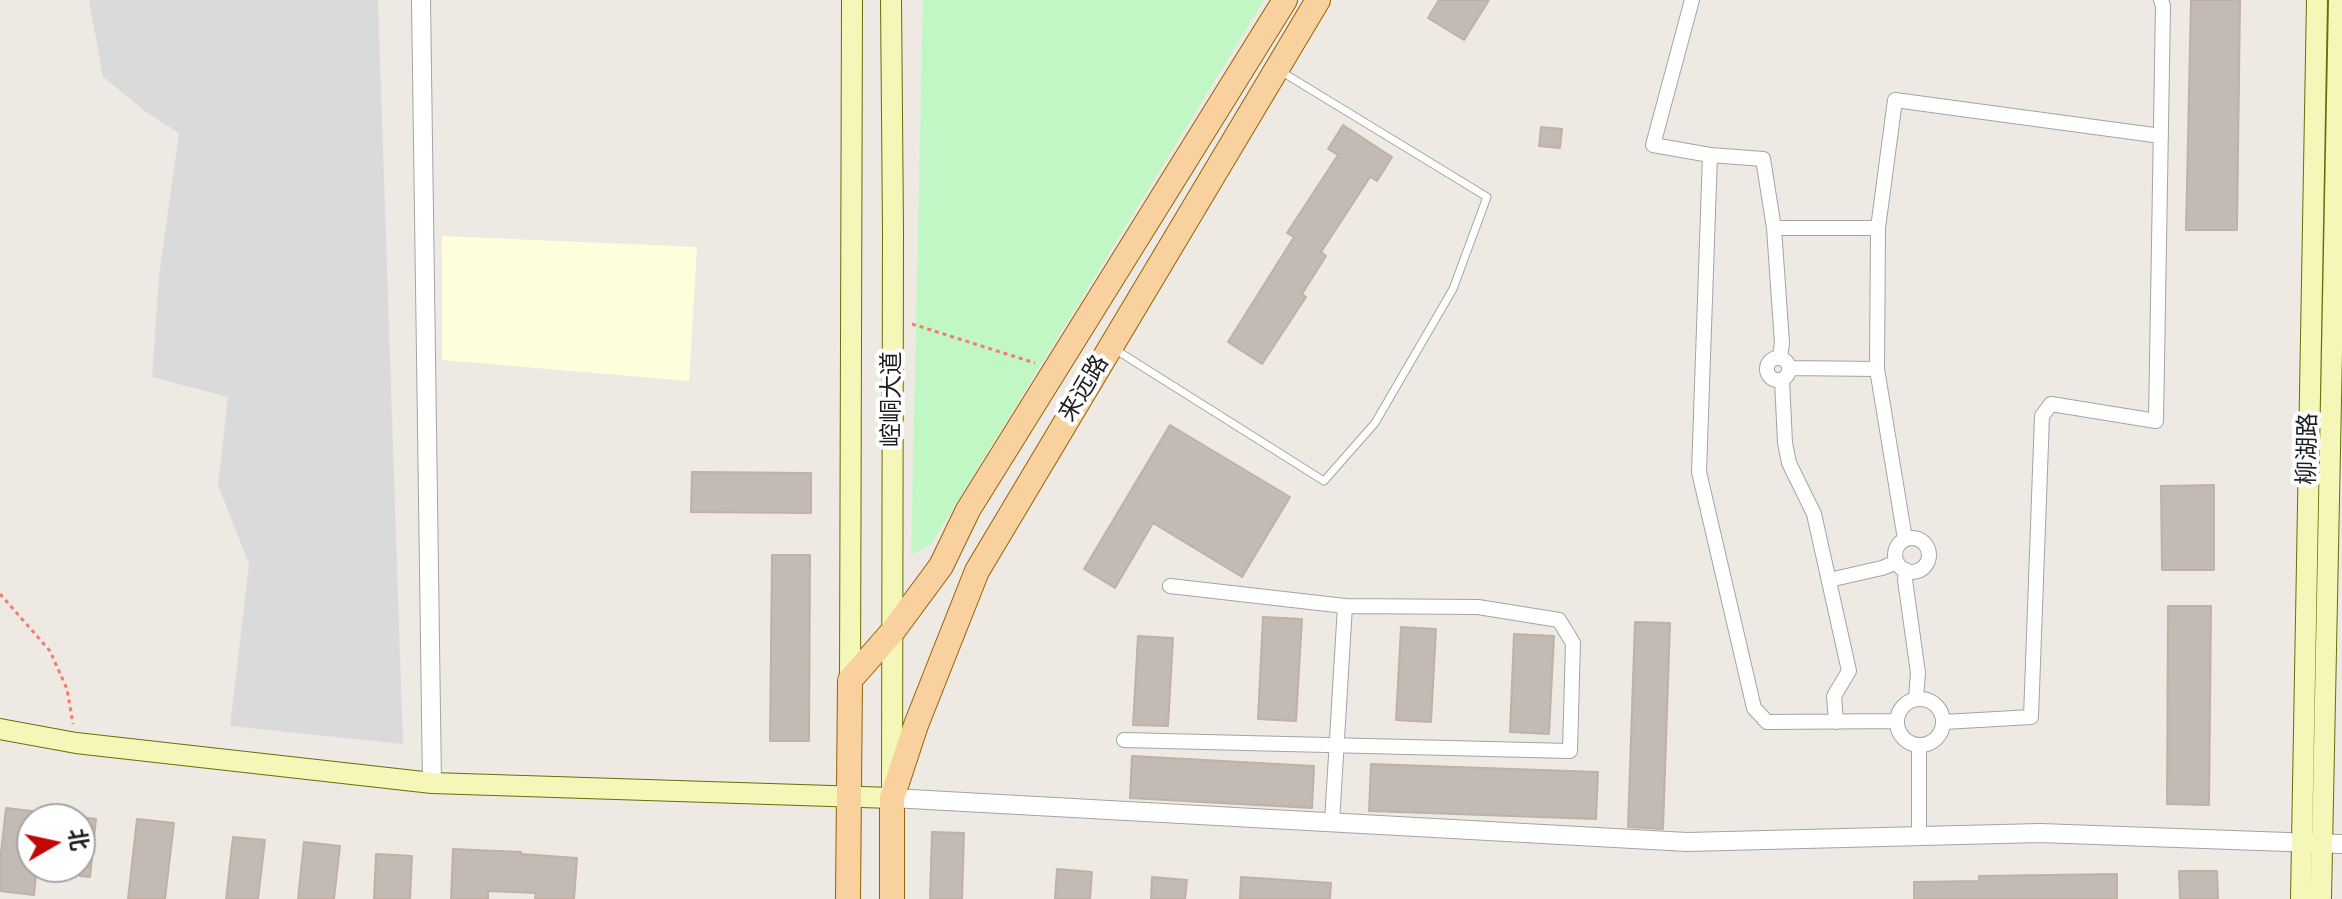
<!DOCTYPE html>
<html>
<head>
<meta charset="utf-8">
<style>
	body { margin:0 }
	#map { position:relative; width:2342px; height:899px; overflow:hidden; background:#eeeae3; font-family:Poppins,"Noto Sans SC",sans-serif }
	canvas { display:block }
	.north { position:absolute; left:16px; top:803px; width:80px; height:80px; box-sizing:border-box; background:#fff; border:2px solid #a5a5a5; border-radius:50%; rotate:81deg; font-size:22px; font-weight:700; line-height:32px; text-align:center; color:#1d1d1d }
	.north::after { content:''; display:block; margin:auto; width:28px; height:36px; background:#c30707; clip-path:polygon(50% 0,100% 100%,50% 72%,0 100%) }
</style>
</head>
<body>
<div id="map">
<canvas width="2342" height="899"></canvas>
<div class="north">北</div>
</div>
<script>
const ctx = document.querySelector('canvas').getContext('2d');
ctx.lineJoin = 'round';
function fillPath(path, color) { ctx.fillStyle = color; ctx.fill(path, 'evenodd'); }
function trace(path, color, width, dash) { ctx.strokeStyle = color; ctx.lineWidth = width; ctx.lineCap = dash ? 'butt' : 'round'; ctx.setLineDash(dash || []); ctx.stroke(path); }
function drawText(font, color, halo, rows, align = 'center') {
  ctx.font = font + ' Poppins,"Noto Sans SC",sans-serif'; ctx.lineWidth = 8; ctx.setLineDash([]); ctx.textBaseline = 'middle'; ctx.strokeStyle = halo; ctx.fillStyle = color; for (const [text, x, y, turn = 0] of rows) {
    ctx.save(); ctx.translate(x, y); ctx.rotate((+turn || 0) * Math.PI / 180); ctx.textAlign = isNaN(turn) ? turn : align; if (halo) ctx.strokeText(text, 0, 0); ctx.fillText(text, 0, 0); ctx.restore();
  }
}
const residential = new Path2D(`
	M89,0H378L403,744L230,726L249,564L218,485L228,397L152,377L159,276L179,133L146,112L103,77Z`);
const education = new Path2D(`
	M442,236L697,247L689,381L442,360Z`);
const park = new Path2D(`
	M923,0H1264L932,543L911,555Z`);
const building = new Path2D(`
	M1439,0H1489L1464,40L1428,18Z
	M2191,0H2240L2237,230H2186Z
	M1343,125L1392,157L1377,181L1370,177L1321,252L1326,256L1302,294L1306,297L1262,364L1228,342L1294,237L1287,233L1338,155L1328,149Z
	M1541,127L1562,129L1560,148L1539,146Z
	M1170,425L1290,497L1242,577L1153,523L1115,588L1084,569Z
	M692,472L811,473V513L691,512Z
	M2214,485V570H2162L2161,486Z
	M772,555H810L809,741H770Z
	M2168,606H2211L2209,805L2167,804Z
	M1263,617L1302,619L1296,721L1258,719Z
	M1635,622L1670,623L1663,829L1628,827Z
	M1401,627L1436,629L1431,722L1396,720Z
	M1514,634L1554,636L1549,734L1510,732Z
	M1138,636L1173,638L1168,726L1133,725Z
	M1132,756L1314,766L1312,808L1130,798Z
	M1371,764L1598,772L1596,819L1369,811Z
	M6,808L32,811V867H37L34,895L0,891V861Z
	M80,817L96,819L90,877L80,876Z
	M137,819L174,823L165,899H128Z
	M932,832L964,833L962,899H930Z
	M233,837L265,840L258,899H226Z
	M304,842L340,846L334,899H298Z
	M453,849L521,852V854L577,858L574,899H535L536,893L488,891V899H451Z
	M376,854L412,856L410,899H374Z
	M1057,869L1092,872L1090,899H1055Z
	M2179,871H2217L2218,899H2180Z
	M2117,874V899H1914V882L1979,881V876Z
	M1152,877L1187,880L1185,899H1151Z
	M1241,877L1331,883L1330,899H1240Z`);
const path = new Path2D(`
	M912,324L1035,363
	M0,594L50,651L67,689L73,724`);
const service = new Path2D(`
	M1116,350L1324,481L1375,423L1453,289L1487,197L1282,72`);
const minor = new Path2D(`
	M1692,0L1653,145L1710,155L1763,159L1774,228H1878
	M1710,155L1699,472L1754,708L1767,722L1897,721
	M1774,228L1782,343L1780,358
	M1767 369a11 11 0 1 1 22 0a11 11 0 1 1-22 0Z
	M1789,368L1877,369
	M1782,380L1785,443L1789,463L1814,514L1849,671L1834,696L1836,722
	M1895 555a17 17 0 1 1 34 0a17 17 0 1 1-34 0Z
	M1905,539L1877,369L1878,228L1895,100L2161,136
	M1906,570L1905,580L1918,673L1916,698
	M1829,580L1882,568L1897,562
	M1897 722a23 23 0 1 1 46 0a23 23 0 1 1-46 0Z
	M1944,722L2031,717L2042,416L2051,404L2156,421L2163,6L2161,0
	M1124,740L1570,751L1573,643L1559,620L1478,607L1345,606L1170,586
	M1919,745V836
	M1332,822L1345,606`);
const tertiary = new Path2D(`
	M421,0L432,783
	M892,798L1687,842L2040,833L2342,844`);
const secondary = new Path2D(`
	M850,680L852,0
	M0,729L76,743L432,783L892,798L893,230L891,0
	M2301,899L2317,0
	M2321,899L2339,0`);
const primary = new Path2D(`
	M848,899L850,680L893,631L941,566L968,510L1285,0
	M892,899V798L916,725L977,571L1318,0`);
const streetNames = [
	["来远路",1085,389,-59],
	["崆峒大道",893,399,-90],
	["柳湖路",2309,449,-89]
];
fillPath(residential, '#dbdada');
fillPath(education, '#fefedc');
fillPath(park, '#c1f7c5');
fillPath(building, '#c2bab3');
trace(building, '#bfb1a6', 2);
trace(service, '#a4a4a4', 9);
trace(minor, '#a4a4a4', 16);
trace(tertiary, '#a4a4a4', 20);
trace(secondary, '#657008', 22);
trace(primary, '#916305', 26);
trace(path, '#f57b6d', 3, [4, 4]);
trace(service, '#fff', 7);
trace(minor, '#fff', 14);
trace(tertiary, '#fff', 18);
trace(secondary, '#f4f7b8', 20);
trace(primary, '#f8d19e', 24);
drawText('24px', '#1d1d1d', '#fff', streetNames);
</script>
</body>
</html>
